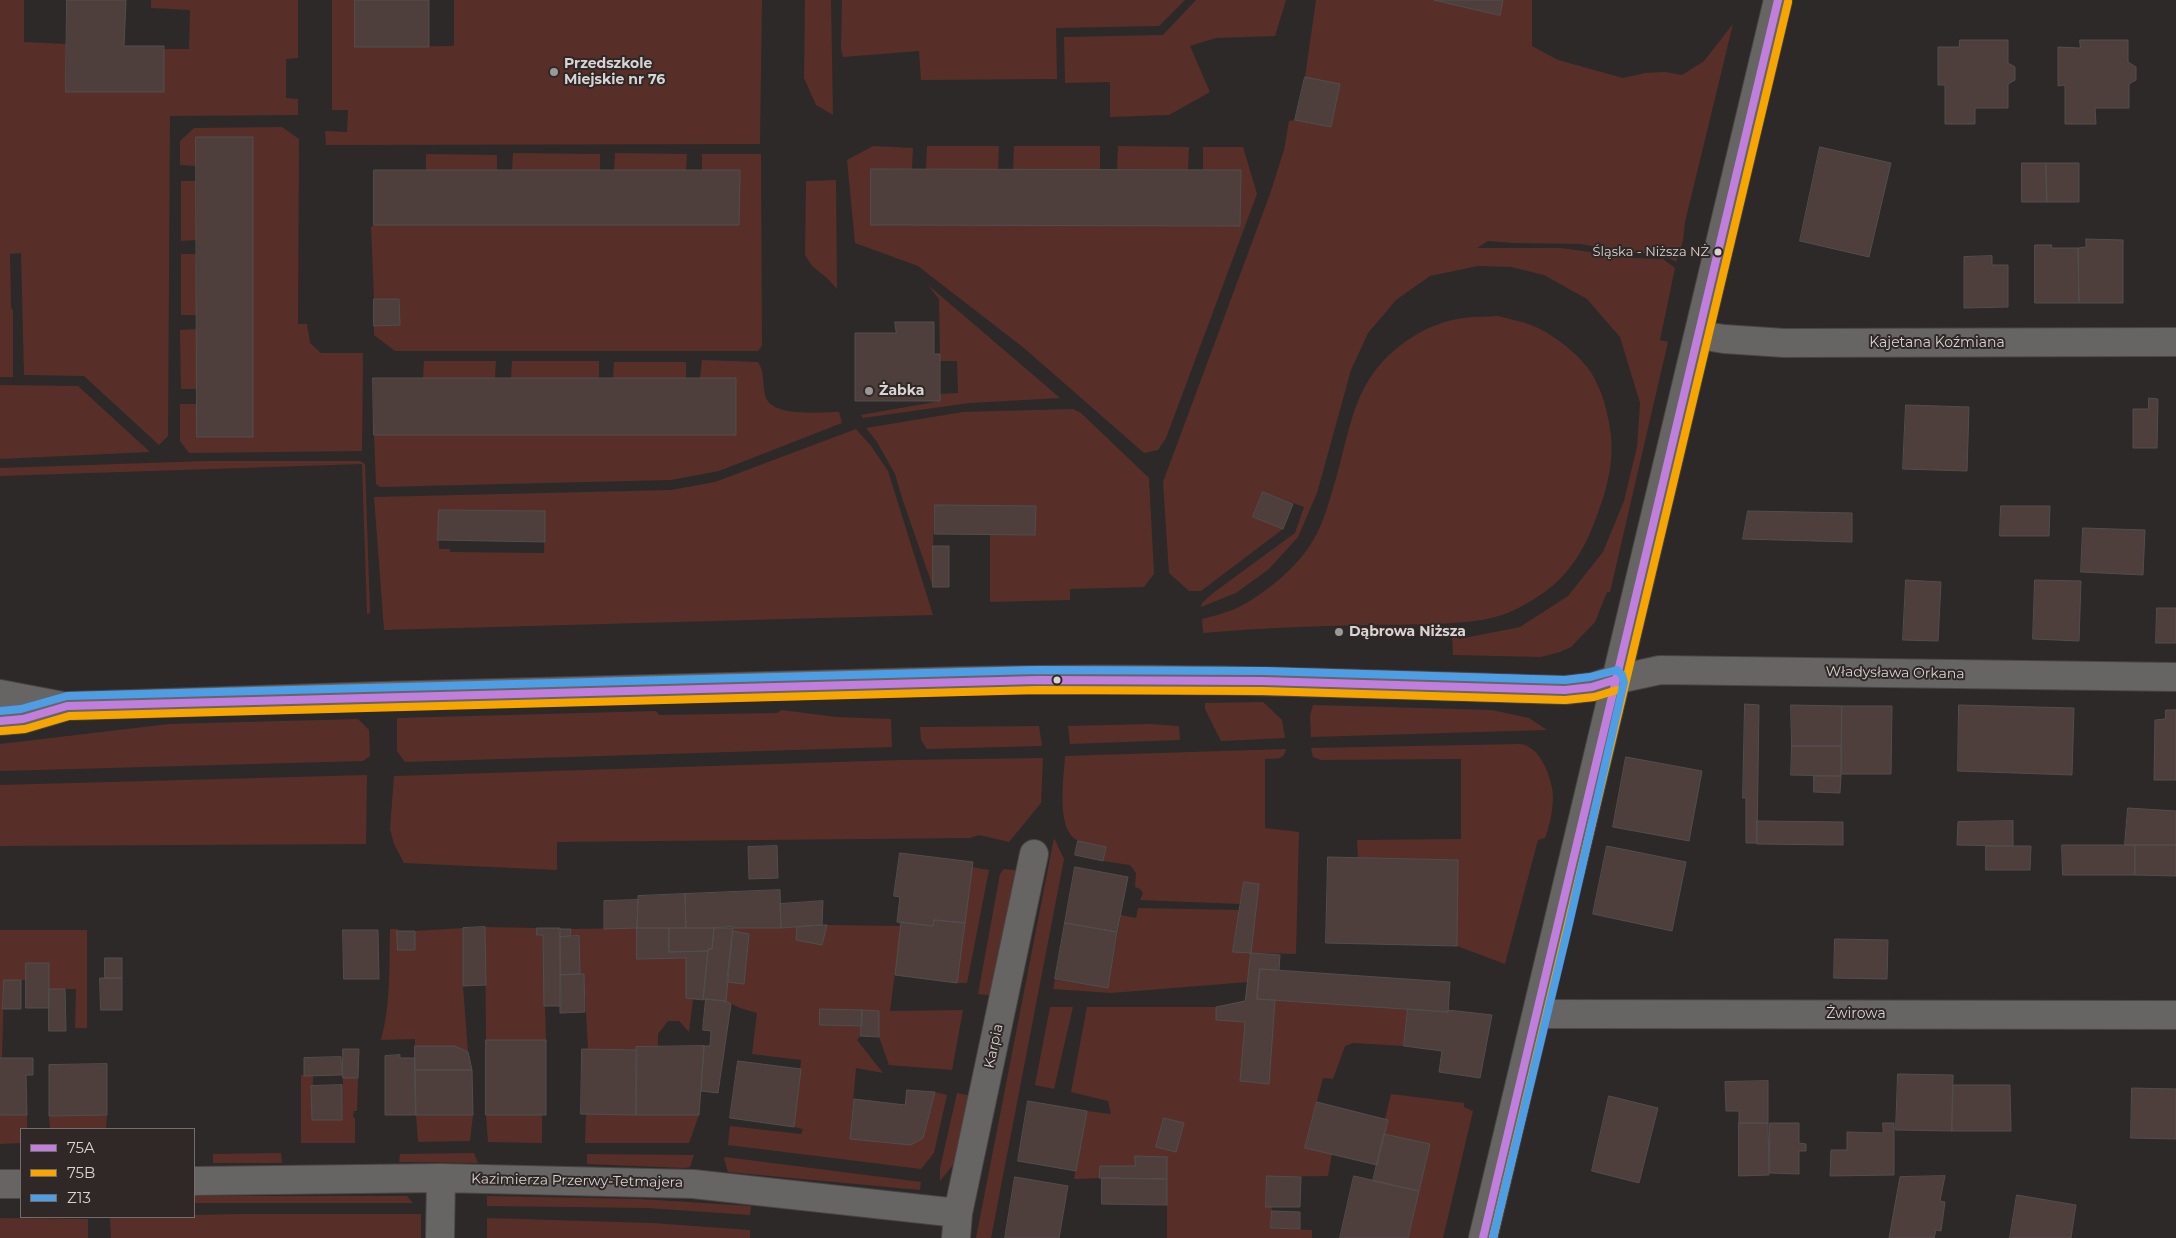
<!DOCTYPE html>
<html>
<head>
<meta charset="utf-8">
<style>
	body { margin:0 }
	#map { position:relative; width:2176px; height:1238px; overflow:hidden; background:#2d2929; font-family:Montserrat,sans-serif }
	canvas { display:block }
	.legend { position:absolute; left:20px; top:1128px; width:175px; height:90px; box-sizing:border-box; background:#2f2827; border:1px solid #736d6c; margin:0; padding:6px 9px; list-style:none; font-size:15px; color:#d9d4d3 }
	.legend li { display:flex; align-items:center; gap:10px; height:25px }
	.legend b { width:25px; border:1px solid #736d6c }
</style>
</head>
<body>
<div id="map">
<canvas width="2176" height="1238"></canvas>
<ul class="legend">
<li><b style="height:6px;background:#c07fdc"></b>75A</li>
<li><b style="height:6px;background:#f7a600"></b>75B</li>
<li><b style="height:6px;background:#4d9ee5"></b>Z13</li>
</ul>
</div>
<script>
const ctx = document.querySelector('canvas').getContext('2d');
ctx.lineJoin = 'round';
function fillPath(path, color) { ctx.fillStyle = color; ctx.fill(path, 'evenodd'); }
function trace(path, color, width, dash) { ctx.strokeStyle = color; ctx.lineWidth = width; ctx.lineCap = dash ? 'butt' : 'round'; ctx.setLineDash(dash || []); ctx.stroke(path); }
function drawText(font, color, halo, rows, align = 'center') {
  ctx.font = font + ' Montserrat,sans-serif'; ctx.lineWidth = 4; ctx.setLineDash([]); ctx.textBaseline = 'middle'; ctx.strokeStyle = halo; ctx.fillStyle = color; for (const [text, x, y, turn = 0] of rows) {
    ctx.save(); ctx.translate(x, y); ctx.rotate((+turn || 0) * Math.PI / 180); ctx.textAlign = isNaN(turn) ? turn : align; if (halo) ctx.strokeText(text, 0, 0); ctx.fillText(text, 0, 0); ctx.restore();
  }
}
const green = new Path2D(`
	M0,0H24V42L66,44V92H163L164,49H189L190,10L151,8V0H298V58L286,59V98L298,99V115L170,116L168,436L159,445L84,376L24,375L21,253L10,254L11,308L13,310V377H0Z
	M332,0H355V47L454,46V0H762L760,144L326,145L325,131L347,132L348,110H332Z
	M805,0H831L833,115L816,105L804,78Z
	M842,0H1185L1159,26L1056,28L1057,79L921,80L919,51L843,57L841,49Z
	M1196,0H1286L1275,36L1216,38L1190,46L1210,92L1169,115L1110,117V82L1065,83L1064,37L1163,35Z
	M1316,0H1434L1500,14L1503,0H1532V46L1558,60L1623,78L1645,73L1665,72L1682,75L1704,61L1733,24L1685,222L1683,241L1676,262L1662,254L1635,253L1580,244L1513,243L1488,241L1477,248H1561L1633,258L1663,259L1675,268L1660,340L1668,342L1610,592H1607L1595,622L1571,647L1560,652L1541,657L1453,655L1452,632L1459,639L1520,627L1568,596L1603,552L1624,501L1637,447L1640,403L1620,337L1587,299L1544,275L1511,267L1478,266L1430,276L1396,300L1368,333L1351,370L1317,493L1298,537L1269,569L1236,593L1201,607L1202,603L1213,593L1295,533L1304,507L1263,492L1253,517L1283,529L1201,591H1189L1169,573L1163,482L1270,194L1284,150L1289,121L1295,120L1331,127L1340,85L1305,77Z
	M282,127L299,139L298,324H307L310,343L321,353H363L362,451L189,453L180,441V404H197V437H253V137H197L196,166L180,165V141L194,128Z
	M873,146L913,148L912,169L871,170V225L1240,226L1241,170H1203V147H1243L1257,194L1166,438L1158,450L1144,453L1024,348L918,266L855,243L847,160Z
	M927,146H999L998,170L926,169Z
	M1014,146H1100V170H1013Z
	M1118,146L1189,147L1188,170L1117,169Z
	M513,153L600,154V170H512Z
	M615,153L687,154L686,170H614Z
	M426,154L497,155V170H426Z
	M702,154H761L762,346L758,351H395L374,335V326L400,325L399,299H374L371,227L374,225H739L740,170H702Z
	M836,180L837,289L827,278L812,266L805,255L806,181Z
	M181,181H196L197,240L181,241Z
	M181,254H196L197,315H181Z
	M928,285L1045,385L1060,398L969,403L863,418L861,415L940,401V394L958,393L957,361H940L939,299Z
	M1498,316C1509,319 1520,321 1531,325C1550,332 1578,353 1590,371C1600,386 1606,405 1609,423C1616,456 1608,487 1596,518C1579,565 1556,591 1510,612C1478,627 1405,624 1368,625C1313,626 1258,628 1203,633L1202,619C1213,616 1225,613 1235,609C1262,596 1297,568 1312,542C1325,522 1330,497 1337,475C1346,443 1352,405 1370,378C1390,347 1428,322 1464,318C1475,316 1487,317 1498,316Z
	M197,329V389H181L180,330Z
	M702,360L758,362C765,373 762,383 765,395C770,418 820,412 839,412L842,423L719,471L671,480L380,487L376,484L374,435H736V378H700Z
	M424,361H496L495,378H423Z
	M512,361H599V378H511Z
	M614,362H686V378H613Z
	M0,385L78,386L150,452L0,459Z
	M1073,409L1081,413L1149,478L1154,574L1144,587L1070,589V600L990,602V535H1035L1036,506L935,505L933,546V587L903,501L895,474L877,442L866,428L963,412Z
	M856,429L871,446L888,471L933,615L384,630L374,497L671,490L715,482ZM439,510L545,511L544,553L450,552V549H439Z
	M207,461H360L365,464L370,613L367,614L362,464L0,476V468Z
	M1263,702L1282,720L1285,738L1221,741L1205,709V703Z
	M1313,705L1492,710L1529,718L1547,730L1311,737L1310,715Z
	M782,710L836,717L891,719L892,747L405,762L397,751V718L656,711L659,715L777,713Z
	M358,719L369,730L370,756L363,761L0,771V744L169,724Z
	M1149,724L1179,726L1180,740L1070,744L1068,726Z
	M1039,726L1042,746L927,749L921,740L920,727Z
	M1520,744C1539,746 1549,772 1552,788C1555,802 1550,826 1545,838L1538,840L1505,964L1457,946L1458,860L1358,858L1357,840L1461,839V759L1321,760L1313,757L1311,748Z
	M1286,749C1284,761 1275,758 1265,759V828L1299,832L1296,954L1251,953L1248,982L1111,993L1053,989L1055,980L1108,988L1121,915L1136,918L1138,908L1240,910L1233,951L1251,953L1259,884L1244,882L1240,904L1140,900L1143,893L1140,889L1135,887L1136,873L1130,865L1103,861L1106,847C1097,845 1087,844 1079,841C1055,832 1064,777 1065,756Z
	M1043,758L1041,803L1009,842L979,835L970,838L557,842V870L404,863L394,844L390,829L394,776L902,760Z
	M367,775L366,844L0,846V785Z
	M1054,838L1064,859L991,1238H976Z
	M972,867L989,870L967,983H957Z
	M1004,869L1022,871L996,996L978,994L1000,874Z
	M827,925L901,926L890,1011L963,1010L952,1070L889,1065L879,1037V1011L820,1010V1025L862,1026L861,1036L857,1040L883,1073L856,1068L850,1139L911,1145L923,1138L935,1092L947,1095L934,1153L921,1169L728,1145L730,1126L801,1134L803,1129L794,1127L801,1060L752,1054L757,1013L740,1008L726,1001L727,982L744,984L749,935L733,931V927H797L796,940L822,945Z
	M485,927L537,928V935H543L546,1040H486Z
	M463,928V986L468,1052L455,1046H415V1039L381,1040C391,1003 389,967 390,929H398V950H414L415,931Z
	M637,928V959L686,958V998L693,999L689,1032L679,1021H668L658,1034V1047L637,1050L588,1049L584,975L580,974L579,936H570L571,929Z
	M0,930H87V1028H75L76,989H49V963H26V980H4L2,1058H0Z
	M1275,1000L1408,1009L1404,1046L1353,1043L1345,1046L1333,1079L1323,1078L1305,1148L1332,1154L1328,1176L1267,1177L1266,1207H1272L1271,1228L1312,1230V1238H1167V1158L1136,1156L1135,1166H1100L1099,1178L1074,1179L1087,1111L1111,1114L1108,1101L1071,1092L1087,1007H1216V1020L1245,1022L1240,1081L1268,1084ZM1164,1118L1184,1123L1176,1152L1157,1147Z
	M1050,1007H1073L1054,1089L1035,1085Z
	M301,1075L313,1076L312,1120H342L343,1078H358L357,1111H354L353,1117L355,1118V1143H301Z
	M957,1093L977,1097L962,1154L940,1181V1168Z
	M1391,1094L1464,1103V1107L1473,1111L1443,1238H1408L1430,1144L1384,1134L1388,1121L1385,1119Z
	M586,1114L699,1115L689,1143H585Z
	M0,1115H27V1129H21V1143L0,1144Z
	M107,1115L106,1129H50L49,1116Z
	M416,1115H473L470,1141L418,1142Z
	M486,1115H542V1143L488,1142Z
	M281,1153L282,1163H213V1154Z
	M474,1153L478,1163L399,1162L400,1154Z
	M587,1154L694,1155L690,1167L685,1168L587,1164Z
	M725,1157L921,1182L920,1190L728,1172L724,1159Z
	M194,1196H407L413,1203H194Z
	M487,1196L640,1199L751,1206L750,1215L647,1208L487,1206Z
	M240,1214H421V1238H111L110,1217H194V1215Z
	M0,1218L88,1219V1238H0Z
	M487,1218L652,1223L750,1230V1238H487Z`);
const building = new Path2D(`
	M67,0H126L124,46H164V92H66Z
	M355,0H429V47H355Z
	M1434,0H1503L1500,15Z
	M1960,40H2008V63L2015,67V80L2008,84V108H1975V124H1945V85H1938V47H1959Z
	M2080,40H2128V62L2136,67V80L2129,84V108H2095L2096,124H2065V85L2058,86V47L2080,48Z
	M1305,77L1340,84L1331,127L1295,120Z
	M196,137H253V437H197Z
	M1820,147L1891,163L1869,257L1800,241Z
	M2022,163H2046L2047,202H2022Z
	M2046,163H2079V202H2047Z
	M871,169L1241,170L1240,226L871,225Z
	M374,170H740L739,225H374Z
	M2086,239L2123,240V303H2079L2078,248L2086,247Z
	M2035,245H2052L2051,248H2078L2079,303H2035Z
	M1992,256V265H2008V307L1964,308V257Z
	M374,299H399L400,325L374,326Z
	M895,322H934V354H940V401H855V333H896Z
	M373,378H736V435H374Z
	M2149,398L2158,399L2157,448H2133V409H2148Z
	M1906,405L1969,407L1967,471L1903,469Z
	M1263,492L1293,504L1283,529L1253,517Z
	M935,505L1036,506L1035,535L935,534Z
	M2001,506H2050L2049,536H2000Z
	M439,510L545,511V542L438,540Z
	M1748,511L1852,513V542L1743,539Z
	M2083,528L2145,530L2143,575L2081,572Z
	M933,546H949V587H933Z
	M1906,580L1941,582L1938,641L1903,640Z
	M2035,580L2081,581L2079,641L2033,639Z
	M2157,608H2176V643H2156Z
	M1745,704L1759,705L1757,843H1746V798H1743Z
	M1791,705L1842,706L1841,746H1792Z
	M1959,705L2074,708L2072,775L1958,771Z
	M1842,706H1892L1891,774H1842Z
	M2166,710H2176V780H2154L2155,720L2165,719Z
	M1792,746H1841V776L1791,775Z
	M1626,757L1702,771L1689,841L1613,827Z
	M1814,776H1841L1840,793L1814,792Z
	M2128,808L2176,811V845H2125Z
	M1757,821L1843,822V845L1757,844Z
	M2013,821V846L1957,845L1958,822Z
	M1078,841L1106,847L1103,861L1075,855Z
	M2062,845H2135V875H2063Z
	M2135,845H2176V876L2135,875Z
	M777,846L778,878L749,879L748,847Z
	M1607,846L1686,862L1672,931L1593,914Z
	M1986,846H2031L2030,870H1986Z
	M900,853L973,862L965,923L934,920L933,926L897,922L900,897L894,896Z
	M1328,857L1458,860L1457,946L1326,943Z
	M1075,867L1128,877L1117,932L1065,923Z
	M1244,882L1259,884L1251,953L1233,952Z
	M780,890L781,928H686L685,894Z
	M685,894L686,928H637L638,896Z
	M638,900L637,928L604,929V901Z
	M823,901L822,925L781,928L780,904Z
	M934,920L965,923L957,983L895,975L901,922L933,926Z
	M1065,923L1117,932L1108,988L1055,979Z
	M822,925H827L822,945L796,940L797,927Z
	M485,927L486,985L463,986V928Z
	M733,927L726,1001L703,999L708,949H712L714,928Z
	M537,928H560L561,1006H544L543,935H537Z
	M637,928H669V952L708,951L703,1000L686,998V958L637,959Z
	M669,928H714L712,949H708V951L669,952Z
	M559,929H571L570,936L560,937Z
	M343,930H378L379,979H344Z
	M397,931H415V950H398Z
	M733,931L749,934L744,984L727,982Z
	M579,936L580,974L560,975V937Z
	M1835,939L1888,940L1887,979L1834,978Z
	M1251,953L1280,955L1279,970L1260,969L1257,999L1275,1000L1269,1084L1240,1081L1245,1022L1216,1020V1007L1245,1001Z
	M105,958H122V978H105Z
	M26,963H49V1008H26Z
	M1260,969L1450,982L1448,1012L1257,999Z
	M580,974H584L585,1012L560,1013V975Z
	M100,978H122V1010H101Z
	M4,980H21V1009H3Z
	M49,989H65L66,1031H49Z
	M706,999L726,1001L731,1004L718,1093L701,1091L704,1046H710L711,1031L703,1030Z
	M820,1009L862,1010V1026L820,1025Z
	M1408,1009L1448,1012V1010L1492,1015L1480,1078L1439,1072L1442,1051L1404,1046Z
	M862,1010L879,1011V1037L861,1036Z
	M486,1040H546V1115H486Z
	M415,1046H455L468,1052L472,1070H415Z
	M704,1046L699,1115H636V1047Z
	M343,1049H359L358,1078H343Z
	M582,1049L637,1050L636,1115L581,1114Z
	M400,1055V1058H415L416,1115H385V1056Z
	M341,1057L342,1075L304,1076V1058Z
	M0,1058H33V1075H26L27,1115H0Z
	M738,1061L801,1069L794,1127L730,1118Z
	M107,1064V1115L49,1116V1065Z
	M415,1070H472L473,1115H416Z
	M1898,1074L1953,1075L1952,1131L1896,1130Z
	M1768,1081V1123H1739V1111H1726L1725,1082Z
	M342,1085V1120H312L311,1086Z
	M1953,1085H2010L2011,1131H1952Z
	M2132,1088L2176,1089V1139L2131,1138Z
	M907,1090L935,1092L923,1138L911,1145L850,1139L854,1099L905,1105Z
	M1609,1096L1658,1108L1639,1183L1592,1171Z
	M1028,1101L1087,1111L1076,1171L1018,1161Z
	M1317,1102L1388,1120L1377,1165L1305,1148Z
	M1164,1118L1184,1123L1176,1152L1156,1147Z
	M1739,1123H1768L1769,1175L1739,1176Z
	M1770,1123H1799V1143L1806,1144V1151H1799V1174L1770,1173Z
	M1883,1123H1894V1175L1830,1176L1831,1150H1847V1132L1883,1133Z
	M1384,1134L1430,1144L1419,1191L1373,1181Z
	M1135,1156L1167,1157V1179L1099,1178L1100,1166H1135Z
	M1267,1176L1301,1177L1300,1207H1266Z
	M1354,1176L1419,1191L1408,1238H1340Z
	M1945,1176L1940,1201L1945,1202L1941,1231L1936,1230L1934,1238H1889L1900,1177Z
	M1015,1177L1068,1186L1059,1238H1005Z
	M1102,1178L1167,1179V1205L1102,1204Z
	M2017,1195L2076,1205L2071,1238H2010Z
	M1272,1211L1300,1212V1229L1271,1228Z`);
const minor = new Path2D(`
	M1699,335L1724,339L1784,343L2176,342
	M1614,680L1660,670L2176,677
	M1537,1014L2176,1015
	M194,1181L441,1178L693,1184L958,1213
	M0,1184H21
	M440,1238L441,1178
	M956,1238L958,1213L1034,854`);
const tertiary = new Path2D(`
	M0,694L63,706
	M0,721L23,719L67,706L381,696L961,681C1163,676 1364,684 1565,690L1592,687L1614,680
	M1483,1238L1778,0`);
const bus1 = new Path2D(`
	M0,721L23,719L67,706L1037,680L1263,681L1565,690L1592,687L1614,680
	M1483,1238L1778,0`);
const bus2 = new Path2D(`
	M1,731L25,729L69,716L1037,690L1263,691L1565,700L1594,697L1617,690
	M1493,1238L1788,2`);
const bus3 = new Path2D(`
	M0,711L21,709L67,696L1037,670L1264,671L1565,680L1590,677L1617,670L1622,675L1624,682L1568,928L1493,1238`);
const markers = [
	[554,72,5,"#9d9898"],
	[1718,252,4.5,"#d9d4d3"],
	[869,391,5,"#9d9898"],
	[1339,632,5,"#9d9898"],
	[1057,680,4.5,"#d9d4d3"]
];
const busNames = [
	["Śląska - Niższa NŻ",1709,252]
];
const poiNames = [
	["Przedszkole",564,64],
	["Miejskie nr 76",564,80],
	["Żabka",879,391],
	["Dąbrowa Niższa",1349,632]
];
const streetNames = [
	["Kajetana Koźmiana",1937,343],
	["Władysława Orkana",1895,673,1],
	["Żwirowa",1856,1014],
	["Karpia",994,1046,-78],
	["Kazimierza Przerwy-Tetmajera",577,1181,1]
];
fillPath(green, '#572f28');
fillPath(building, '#4e3f3d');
trace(building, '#524e4e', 1);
trace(minor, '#494544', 30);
trace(tertiary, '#494544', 30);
trace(minor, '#676464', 28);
trace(tertiary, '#676464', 28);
trace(bus1, '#c07fdc', 8);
trace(bus2, '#f7a600', 8);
trace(bus3, '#4d9ee5', 8);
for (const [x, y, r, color] of markers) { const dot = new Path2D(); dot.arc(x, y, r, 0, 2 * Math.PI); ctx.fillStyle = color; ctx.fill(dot); trace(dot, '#2f2827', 2); }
drawText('13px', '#d9d4d3', '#2f2827', busNames, 'right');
drawText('bold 14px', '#d9d4d3', '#2f2827', poiNames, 'left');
drawText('14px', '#d9d4d3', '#2f2827', streetNames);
</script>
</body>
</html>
